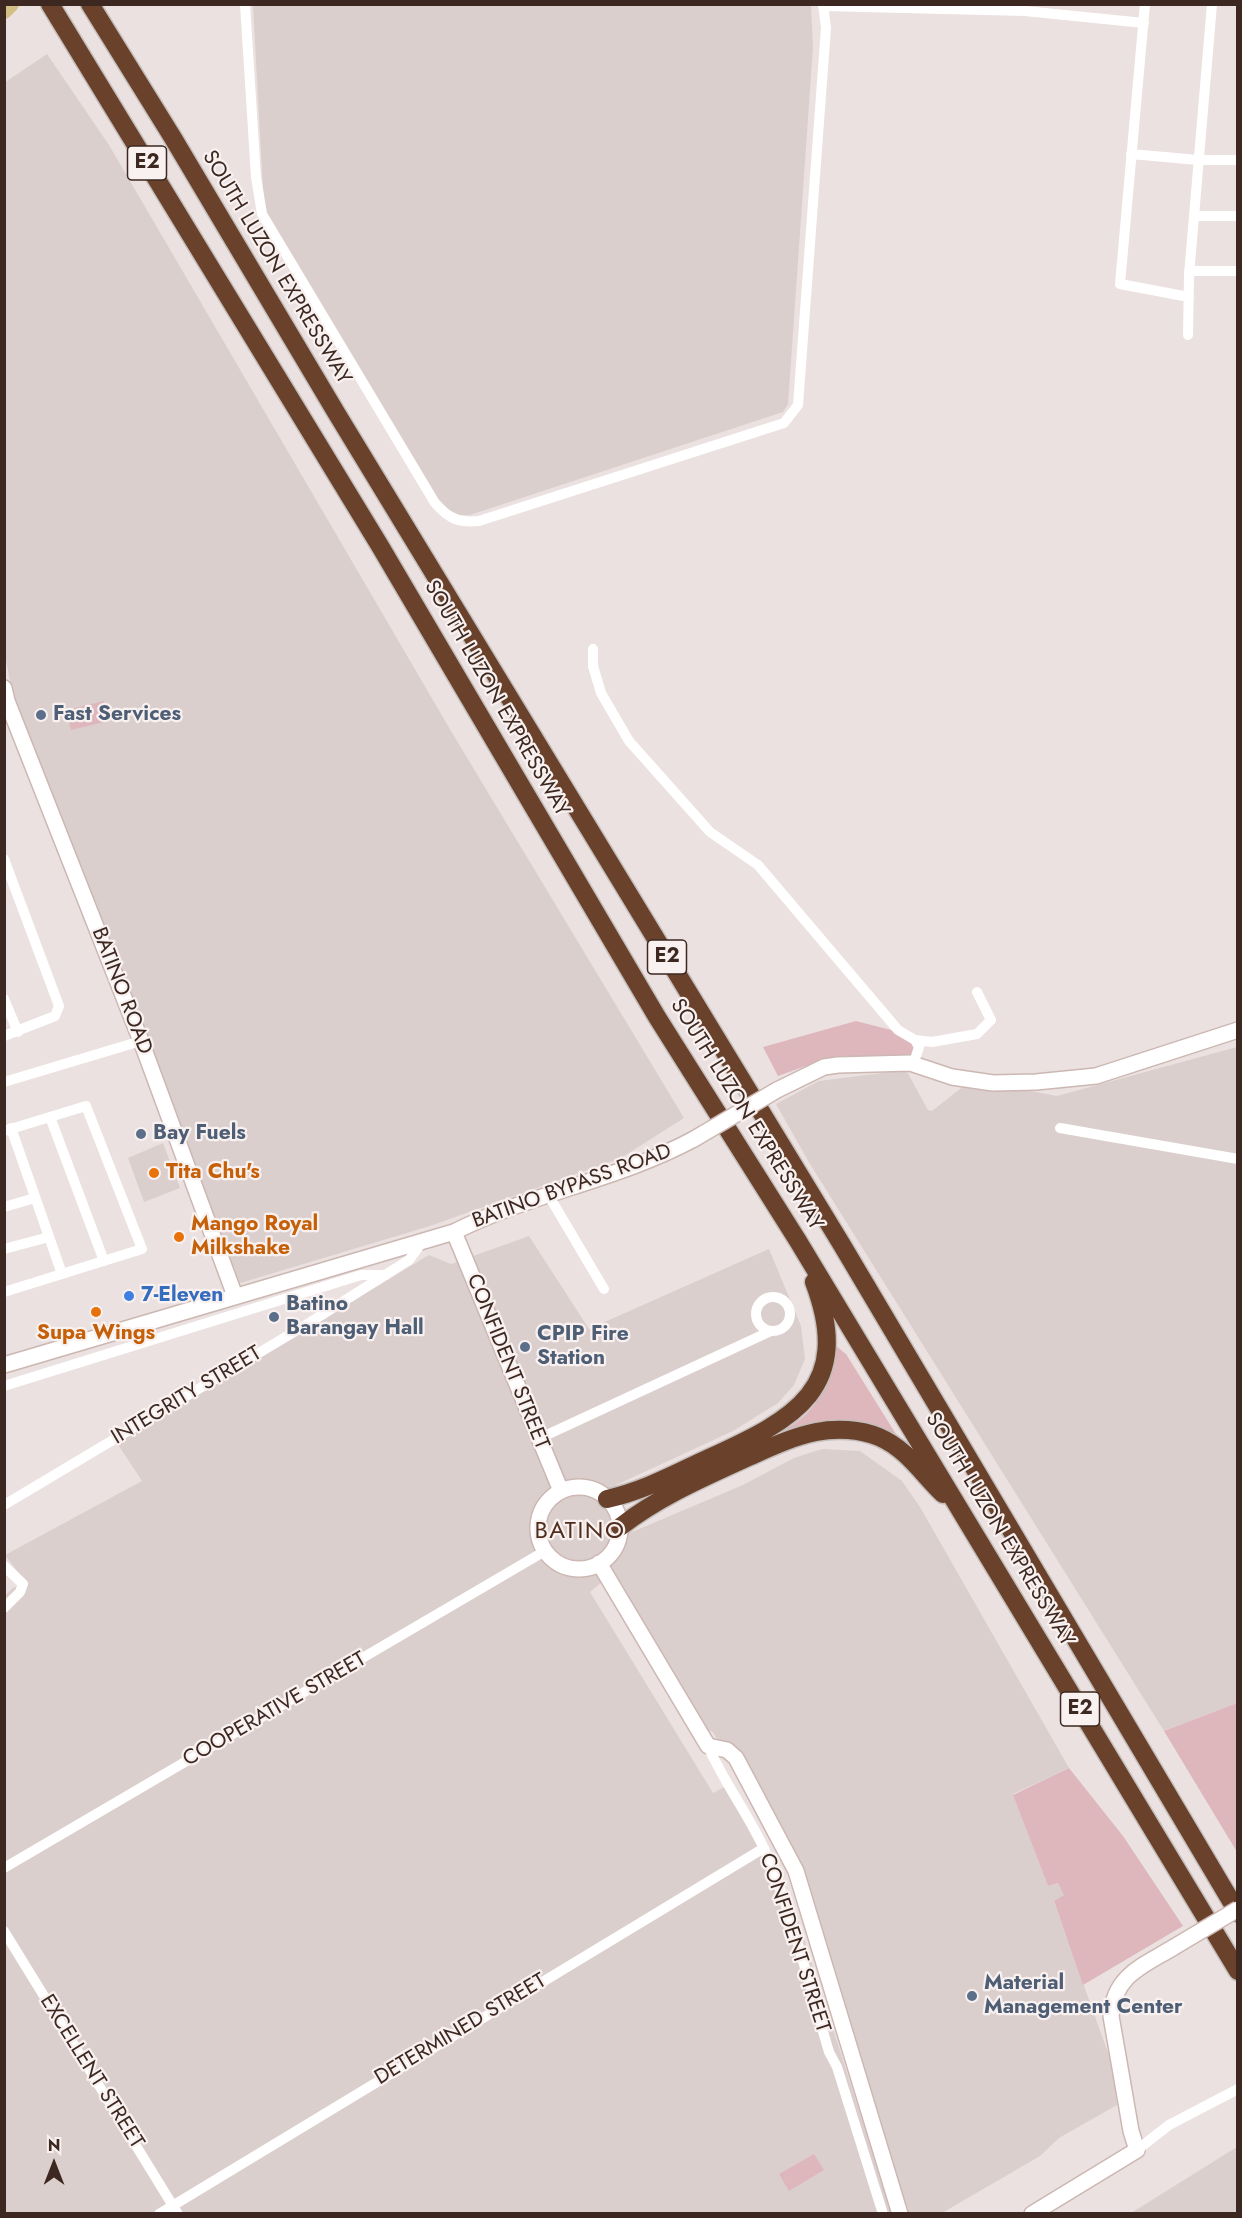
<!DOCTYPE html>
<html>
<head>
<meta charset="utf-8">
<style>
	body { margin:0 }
	#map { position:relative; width:1242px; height:2218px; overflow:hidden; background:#ebe1e0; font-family:Jost,sans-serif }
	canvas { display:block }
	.frame { position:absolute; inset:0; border:6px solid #3c2820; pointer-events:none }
	.north { position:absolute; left:24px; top:2134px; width:60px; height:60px; -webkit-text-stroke:4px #f8f1f0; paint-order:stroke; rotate:0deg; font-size:16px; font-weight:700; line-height:24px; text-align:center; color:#3c2820 }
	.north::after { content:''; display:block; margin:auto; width:21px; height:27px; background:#3c2820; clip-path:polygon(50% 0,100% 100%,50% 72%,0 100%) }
</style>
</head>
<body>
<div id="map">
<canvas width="1242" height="2218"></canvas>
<div class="frame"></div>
<div class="north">N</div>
</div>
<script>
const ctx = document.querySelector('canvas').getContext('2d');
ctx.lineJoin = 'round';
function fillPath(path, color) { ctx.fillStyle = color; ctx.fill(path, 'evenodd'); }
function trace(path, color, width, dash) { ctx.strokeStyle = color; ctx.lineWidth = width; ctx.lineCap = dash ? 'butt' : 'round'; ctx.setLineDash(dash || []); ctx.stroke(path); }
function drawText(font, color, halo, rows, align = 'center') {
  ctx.font = font + ' Jost,sans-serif'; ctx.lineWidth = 4.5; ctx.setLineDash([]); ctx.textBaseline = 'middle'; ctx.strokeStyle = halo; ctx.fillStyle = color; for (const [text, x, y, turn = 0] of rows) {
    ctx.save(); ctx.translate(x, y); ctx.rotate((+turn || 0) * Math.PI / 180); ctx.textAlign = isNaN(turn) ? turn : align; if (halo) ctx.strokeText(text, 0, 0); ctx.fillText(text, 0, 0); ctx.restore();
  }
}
const built = new Path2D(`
	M253,5H811L813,47L788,404L783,412L470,515H459L449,510L436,497L264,209Z
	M47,54L109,145L451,731L684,1118L621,1158L430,1226L237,1284L144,1027L12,691L5,656L4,83Z
	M1237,1047V1703L1164,1731L810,1164L776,1104L819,1081L906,1070L928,1110L932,1111L965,1085L1004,1086L1057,1096Z
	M163,1143L180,1188L144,1202L128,1158Z
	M529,1236L589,1329L769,1249L801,1326L805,1359L794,1385L778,1403L733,1431L616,1485L632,1532L743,1485L794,1458L822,1449L860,1451L902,1481L920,1507L1069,1768L1013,1794L1048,1886L1058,1883L1065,1896L1054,1902L1112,2064L1117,2105L1059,2138L1040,2156L942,2213H905L810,1911L713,1732L696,1726L610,1575L590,1592L713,1793L732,1783L798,1920L892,2213H5L4,1596L13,1588L26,1583L5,1555L142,1481L117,1443L429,1255L451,1264Z
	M1237,2147V2213H1131Z`);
const green = new Path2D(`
	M104,701L109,721L71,730L66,710Z
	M856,1021L926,1039L915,1065L828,1058L778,1076L763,1047Z
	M835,1345L846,1354L899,1439L871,1425H839L793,1432L786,1429C821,1409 829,1383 835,1345Z
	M1237,1703V1852L1164,1731Z
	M1069,1768L1123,1836L1183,1926L1083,1985L1054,1901L1064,1895L1058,1883L1048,1886L1013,1795Z
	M814,2154L824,2170L789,2191L779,2174Z`);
const river = new Path2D(`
	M4,11L11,4`);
const street = new Path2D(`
	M245,4L256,177L262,214L435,503C449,519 459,523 479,521L784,423L798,405L826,28L823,4
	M1145,4L1120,284L1189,297
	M823,6L1025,11L1144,23
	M1131,154L1198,160H1238
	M1194,216H1238
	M1189,271H1238
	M1188,335L1189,275L1212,4
	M593,649V666L601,693L629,741L710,832L758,865L898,1030L915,1040L919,1047L915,1059L910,1063
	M4,859L59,1006L55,1016L4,1036
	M4,999L18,1032
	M915,1040L932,1042L977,1034L991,1020L977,992
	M4,1082L141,1041
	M50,1117L104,1261
	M11,1128L62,1274
	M1060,1128L1238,1159
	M4,1131L86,1106L142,1249L4,1292
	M549,1196L604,1289
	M4,1207L35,1198
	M4,1249L49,1237
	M756 1314a17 17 0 1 1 34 0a17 17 0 1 1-34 0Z
	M4,1386L361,1275H386
	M538,1439L771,1331
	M4,1505L309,1323L409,1260L423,1241
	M4,1566L23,1584L20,1592L4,1608
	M708,1746C724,1783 749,1815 765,1851C793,1915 809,1985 829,2052L837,2067L883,2214
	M4,1868L545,1551
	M4,1931L178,2214
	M1137,2150L1169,2125L1238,2089
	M159,2214L764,1848`);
const secondary = new Path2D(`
	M4,688L7,701L141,1041L235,1296
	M777,1090L824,1067L838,1065L910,1063L952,1077L993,1083L1036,1082L1096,1076L1238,1030
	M454,1232L561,1491
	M4,1365L454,1232C531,1193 618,1180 694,1139
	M538 1528a41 41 0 1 1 82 0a41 41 0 1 1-82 0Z
	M599,1563L708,1746L727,1750L736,1758L796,1871L900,2214
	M1032,2214L1137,2150L1131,2131L1111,2016C1114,1975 1143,1966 1174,1947`);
const highway = new Path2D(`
	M50,4L380,546L657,1017L798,1241L1238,1971
	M90,4L173,138L337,414L842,1245L1238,1913
	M607,1499C646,1490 674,1474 709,1458C795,1419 854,1388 814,1282
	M620,1527C657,1498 700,1479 744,1459C767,1449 791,1437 816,1432C836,1428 860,1429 879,1437C907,1449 922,1474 943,1494`);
const secondaryBridge = new Path2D(`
	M694,1139L777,1090
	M1174,1947L1238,1909`);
const markers = [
	[41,715,6,"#5c6f8a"],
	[141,1134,6,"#5c6f8a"],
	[154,1173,6,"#e8710a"],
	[179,1237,6,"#e8710a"],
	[129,1296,6,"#3f7fe0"],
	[96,1312,6,"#e8710a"],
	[274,1317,6,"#5c6f8a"],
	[525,1347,6,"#5c6f8a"],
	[972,1996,6,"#5c6f8a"]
];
const shields = [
	[147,163,39],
	[667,957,39],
	[1080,1709,39]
];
const shieldNames = [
	["E2",147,163],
	["E2",667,957],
	["E2",1080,1709]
];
const streetNames = [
	["SOUTH LUZON EXPRESSWAY",276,268,59],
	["SOUTH LUZON EXPRESSWAY",496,699,60],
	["BATINO ROAD",121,991,69],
	["SOUTH LUZON EXPRESSWAY",746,1115,58],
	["BATINO BYPASS ROAD",572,1187,-20],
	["CONFIDENT STREET",507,1362,68],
	["INTEGRITY STREET",187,1396,-31],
	["SOUTH LUZON EXPRESSWAY",999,1530,59],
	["COOPERATIVE STREET",275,1710,-30],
	["CONFIDENT STREET",794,1943,72],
	["DETERMINED STREET",461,2030,-31],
	["EXCELLENT STREET",91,2072,58]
];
const serviceNames = [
	["Fast Services",53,715],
	["Bay Fuels",153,1134],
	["Batino",286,1305],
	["Barangay Hall",286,1329],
	["CPIP Fire",537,1335],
	["Station",537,1359],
	["Material",984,1984],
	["Management Center",984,2008]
];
const foodNames = [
	["Tita Chu's",166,1173],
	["Mango Royal",191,1225],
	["Milkshake",191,1249],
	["Supa Wings",96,1334,"center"]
];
const shopNames = [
	["7-Eleven",141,1296]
];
const quarterNames = [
	["BATINO",580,1532]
];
fillPath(built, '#dbcfce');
fillPath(green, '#deb7bd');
trace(river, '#d3be85', 16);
trace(secondary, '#ccb7b2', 18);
trace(highway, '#c4bebc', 21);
trace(street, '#fff', 10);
trace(secondary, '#fff', 15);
trace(highway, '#6a412a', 18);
trace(secondaryBridge, '#ccb7b2', 18, []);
trace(secondaryBridge, '#fff', 15);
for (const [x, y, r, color] of markers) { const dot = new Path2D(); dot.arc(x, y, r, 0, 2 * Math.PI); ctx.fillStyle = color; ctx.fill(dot); trace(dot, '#f8f1f0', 2); }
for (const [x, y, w] of shields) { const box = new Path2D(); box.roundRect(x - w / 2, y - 17, w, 34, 4.5); ctx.fillStyle = '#f8f1f0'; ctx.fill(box); trace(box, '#3c2820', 1.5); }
drawText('bold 20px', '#3c2820', null, shieldNames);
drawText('21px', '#3c2820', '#f8f1f0', streetNames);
drawText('bold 21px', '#4e5e75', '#f8f1f0', serviceNames, 'left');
drawText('bold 21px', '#c56008', '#f8f1f0', foodNames, 'left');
drawText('bold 21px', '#366cbe', '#f8f1f0', shopNames, 'left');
ctx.letterSpacing = '1.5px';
drawText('24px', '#4f2c1b', '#f8f1f0', quarterNames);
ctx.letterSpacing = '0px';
</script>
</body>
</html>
